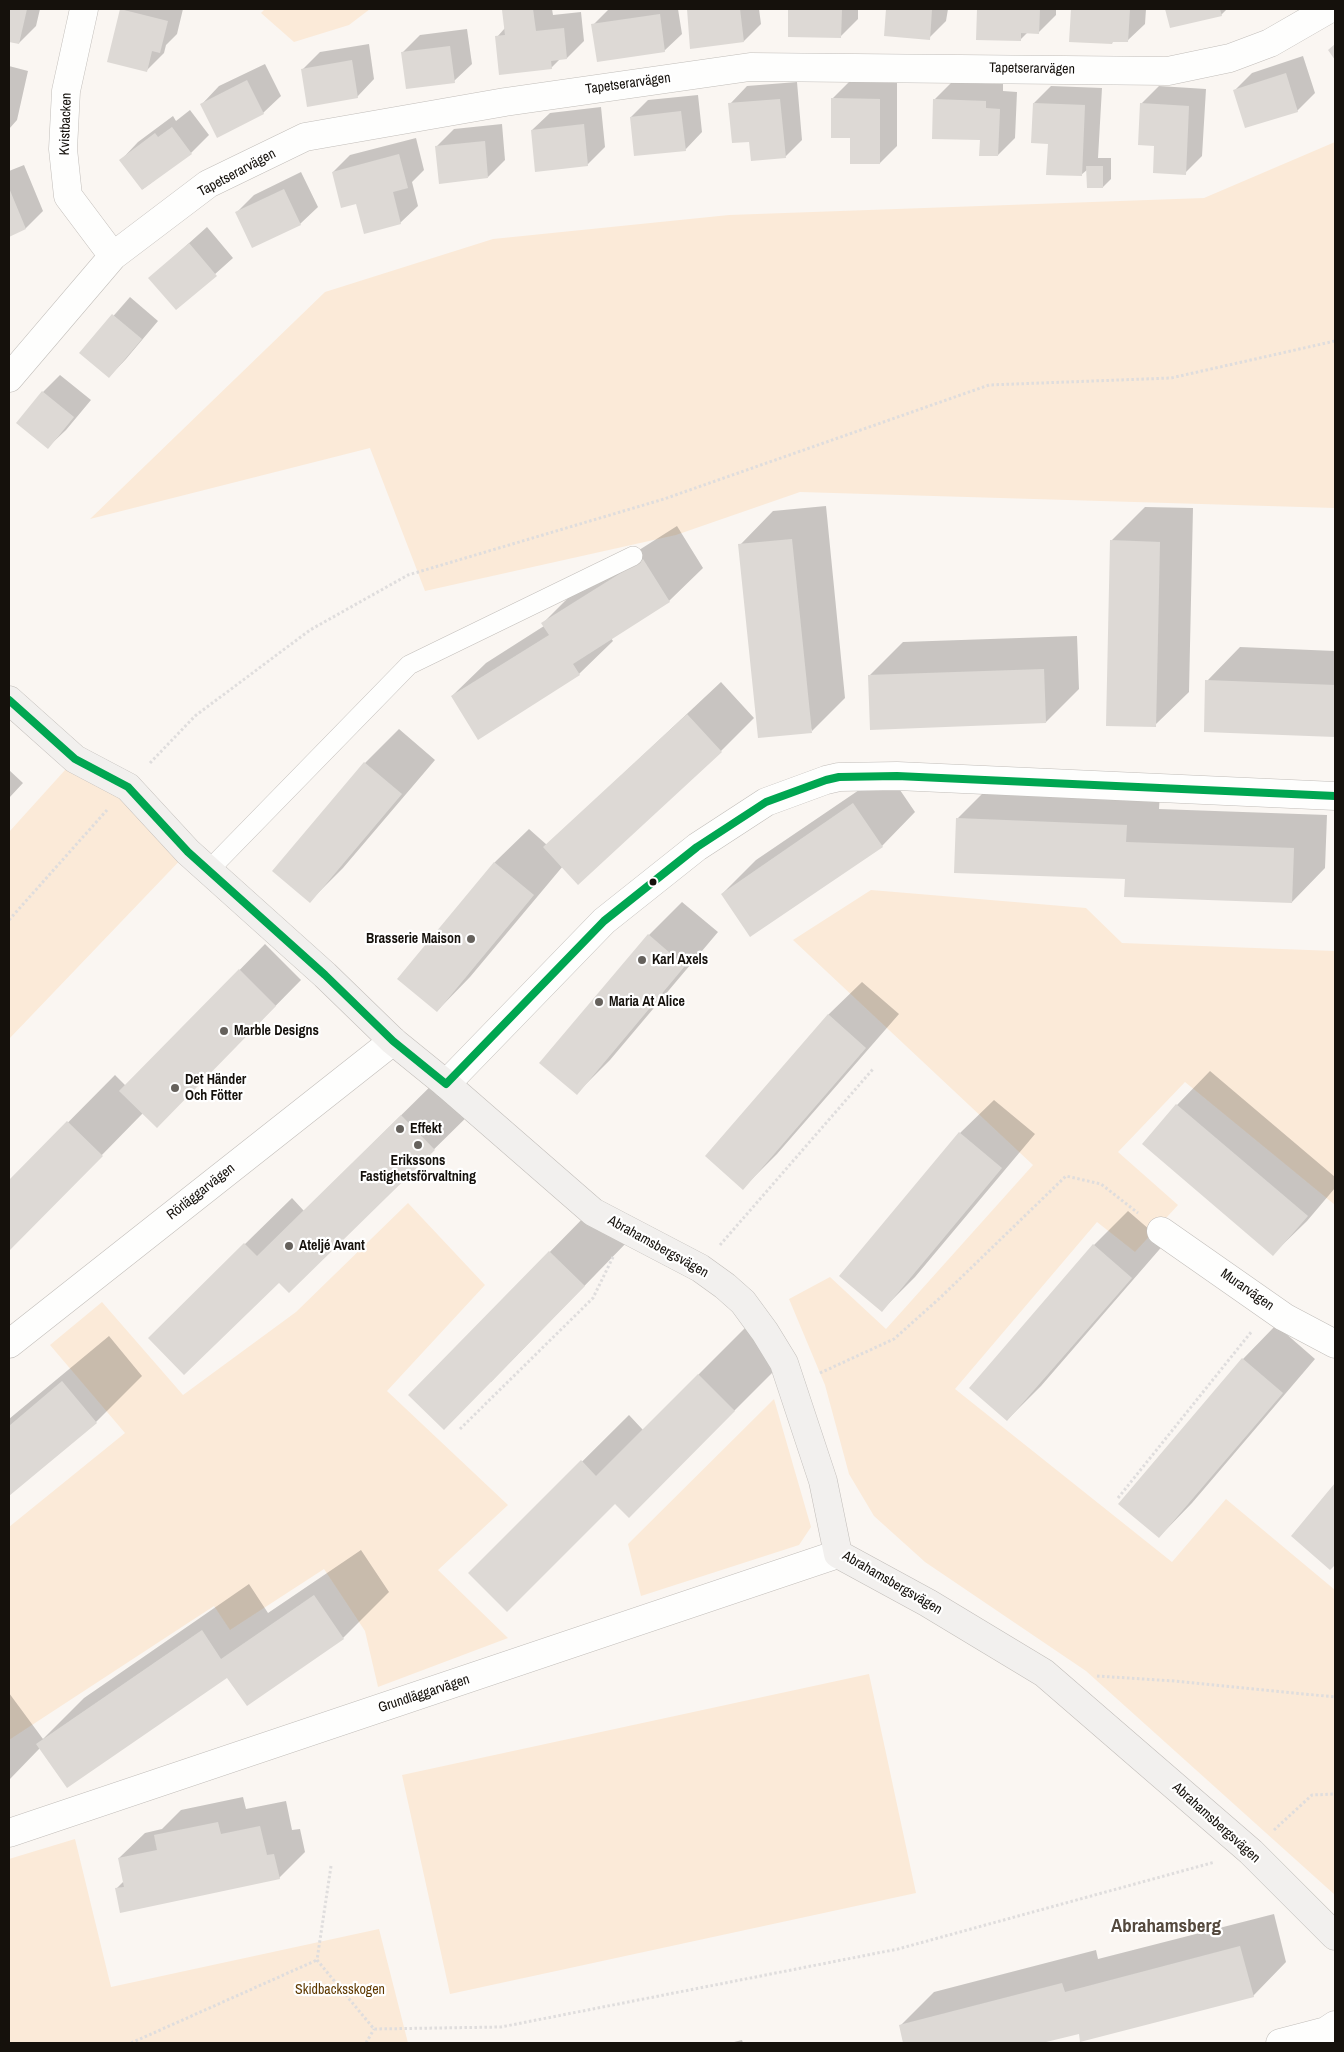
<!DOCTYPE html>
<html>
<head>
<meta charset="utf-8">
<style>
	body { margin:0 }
	#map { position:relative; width:1344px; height:2052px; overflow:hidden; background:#faf6f2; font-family:"Archivo Narrow",sans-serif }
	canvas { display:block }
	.frame { position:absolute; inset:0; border:10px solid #15110c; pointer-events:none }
</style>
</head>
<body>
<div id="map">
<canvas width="1344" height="2052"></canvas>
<div class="frame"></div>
</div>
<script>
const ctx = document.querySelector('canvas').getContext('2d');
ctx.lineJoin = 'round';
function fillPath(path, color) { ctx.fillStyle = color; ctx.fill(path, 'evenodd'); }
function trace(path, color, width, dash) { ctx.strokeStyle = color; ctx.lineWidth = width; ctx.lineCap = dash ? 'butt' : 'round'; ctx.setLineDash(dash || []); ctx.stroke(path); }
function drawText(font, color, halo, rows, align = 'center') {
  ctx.font = font + ' "Archivo Narrow",sans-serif'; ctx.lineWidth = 4.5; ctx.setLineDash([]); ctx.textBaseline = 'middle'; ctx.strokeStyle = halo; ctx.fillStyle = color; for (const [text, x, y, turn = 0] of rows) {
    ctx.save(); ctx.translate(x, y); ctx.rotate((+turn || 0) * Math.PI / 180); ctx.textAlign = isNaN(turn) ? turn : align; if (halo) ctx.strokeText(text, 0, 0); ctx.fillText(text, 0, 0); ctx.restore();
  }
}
const green = new Path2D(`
	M265,9H370L349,25L294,42L261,13Z
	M1335,142V508L800,492L676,535L425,591L370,448L90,519L325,292L493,239L729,215L1204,198Z
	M75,759L188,852L9,1039V832Z
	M871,890L1086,908L1122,943L1335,951V1205L1185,1082L1118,1152L1178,1205L1135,1252L1097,1222L955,1389L1172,1562L1226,1499L1335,1590V1895L1086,1671L925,1562L874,1516L849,1474L825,1385L789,1299L830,1277L886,1329L1033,1165L793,940Z
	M408,1203L485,1285L387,1391L508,1505L438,1570L508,1638L378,1687L365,1631L324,1569L230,1630L214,1606L9,1740V1527L125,1433L50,1345L102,1302L183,1395L296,1312Z
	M774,1399L811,1527L799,1545L641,1596L628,1544Z
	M869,1674L916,1893L450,1994L402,1775Z
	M75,1839L111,1987L379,1929L408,2043H9V1859Z`);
const shadow = new Path2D(`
	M9,9H40L36,26L19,43L9,41Z
	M123,9H183L177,34L166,45L164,53L147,70L121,10Z
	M505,9H552L553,15L581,12L584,41L567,58L560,59L551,68L497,37L505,28Z
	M609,9H678L682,34L664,51L593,25Z
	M688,9H759L761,24L744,41L691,48Z
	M789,9H858V19L840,37L789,36Z
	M888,9H948L946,21L929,38L885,35Z
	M978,9H1056V15L1038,33L1028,32L1020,40L977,38Z
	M1072,9H1146L1145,24L1127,41H1071Z
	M1167,9H1227L1221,15L1171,27Z
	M467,29L472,64L454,81L403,52L420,35Z
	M369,44L374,79L357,97L303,69L320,52Z
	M1303,56L1315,93L1297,111L1235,90L1252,73Z
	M265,64L281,96L263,113L202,104L219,86Z
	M9,66L28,71L17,120L9,129Z
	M797,82L802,140L785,157L750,141L730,104L747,86Z
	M849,82H897V146L880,163L852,137L832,99Z
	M952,82L1003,84V91L1017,92L1015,138L998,155L934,100Z
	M1051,86L1102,88L1098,158H1111V179L1103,187L1088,169L1081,175L1049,143L1034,103Z
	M1159,86L1206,89L1202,156L1185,173L1141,104Z
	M698,95L702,132L685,150L631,117L648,100Z
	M601,107L605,147L587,165L532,130L550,113Z
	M190,110L209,135L191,153L143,189L121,160L138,142L173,116L176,121Z
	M502,124L505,160L488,177L437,146L454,129Z
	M416,138L424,170L412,182L418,206L400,223L357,203L333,172L350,155Z
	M24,165L43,211L26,228L9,236V171Z
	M301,172L318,207L300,224L237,212L254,195Z
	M207,227L233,258L176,309L150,278Z
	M130,297L158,321L126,359L109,377L81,353Z
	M60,375L91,400L66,430L48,447L43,392Z
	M826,506L845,698L812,731L740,545L773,511Z
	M1145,507L1193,508L1189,692L1155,725L1111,541Z
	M677,526L703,568L669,601L611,638L613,641L579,674L452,696L486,663L544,626L543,623L576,590Z
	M1077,636L1079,689L1046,722L869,676L903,642Z
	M1240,647L1335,651V736L1205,731L1207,681Z
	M721,682L754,718L721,751L563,866L470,977L437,1011L398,979L495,862L529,829L547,845Z
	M399,729L435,760L343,868L310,901L273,871L365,763Z
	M9,770L23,783L9,798Z
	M887,771L915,812L882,846L722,894L756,860Z
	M991,785L1160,792L1159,809L1327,815L1325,868L1292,902L1126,878L957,819Z
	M682,902L718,932L610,1060L577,1093L649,935Z
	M265,944L301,980L182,1101L143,1113L9,1250V1182L115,1075L126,1086Z
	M862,982L899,1014L777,1154L743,1188L828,1015Z
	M448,1069L481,1103L289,1292L279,1281L196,1292L292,1198L304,1211Z
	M1210,1071L1335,1177V1188L1307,1221L1273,1254L1143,1144L1177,1105Z
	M994,1100L1035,1134L915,1277L882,1310L960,1133Z
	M596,1205L630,1239L491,1382L409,1395Z
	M1128,1211L1165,1243L1041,1386L1007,1420L970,1388L1094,1245Z
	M1276,1325L1315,1359L1192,1503L1159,1537L1243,1359Z
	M745,1328L781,1364L629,1516L615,1502L470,1573L629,1415L643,1430Z
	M109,1336L142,1376L96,1422L9,1495V1419Z
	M1335,1485V1564L1330,1568L1292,1536Z
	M361,1550L389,1592L343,1638L228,1676L40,1748L9,1780V1693L43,1739L84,1698L249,1584L268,1613Z
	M243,1797L246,1809L286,1801L292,1830L300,1829L305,1852L279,1878L116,1889L124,1881L119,1858L145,1833L162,1829L181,1810Z
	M1274,1914L1286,1962L1253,1996L1080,2032L1037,2043H905L900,2026L934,1992L1096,1950L1098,1959Z
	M742,2040L743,2043H730Z`);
const building = new Path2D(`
	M9,9H27L19,44L9,42Z
	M120,9L168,21L160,53L152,51L147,72L107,62Z
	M533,9L536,31L564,28L567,59L551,61L552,69L499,75L495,36L505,35L502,10Z
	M687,9H740L744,42L690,49Z
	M788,9H842L841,38L788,37Z
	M886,9H932L930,40L884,36Z
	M977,9H1040L1039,34L1021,33V41L976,40Z
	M1071,9H1130L1128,42H1113L1112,44L1069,42Z
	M1165,9H1220L1222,16L1170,28Z
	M660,14L665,52L597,62L591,24Z
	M1335,44V60L1328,50Z
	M450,46L455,83L406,89L401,52Z
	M352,60L358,98L307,107L301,69Z
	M1286,73L1298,112L1245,128L1233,90Z
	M247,80L264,114L217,138L200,104Z
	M831,98L880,99V164H850V138H831Z
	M780,99L786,158L751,161L749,142L732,143L728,103Z
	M933,99L986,101V108L1000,109L998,156H979L980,140L932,139Z
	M1033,103L1085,105L1082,176L1046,175L1048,144L1031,143Z
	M1140,103L1189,106L1186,175L1153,173L1154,146L1138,145Z
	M681,111L686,151L634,156L630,117Z
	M584,124L588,166L535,172L531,130Z
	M172,127L192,154L142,190L119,160L155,133L158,137Z
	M485,141L488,178L439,184L435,146Z
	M399,154L408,188L393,192L401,224L364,234L356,204L341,208L332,172Z
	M1086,166H1103V188H1087Z
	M9,188L26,229L9,237Z
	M284,189L301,225L252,248L235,212Z
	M189,243L217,276L176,310L148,278Z
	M112,314L142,339L109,378L79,353Z
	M42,391L74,417L48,449L16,423Z
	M792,539L812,733L758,738L738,544Z
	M1110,540L1160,542L1156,727L1106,726Z
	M643,559L670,602L573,664L580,675L478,740L451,696L549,635L541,623Z
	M1044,669L1046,723L870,730L868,675Z
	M1205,680L1335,685V737L1204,732Z
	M687,714L722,752L578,885L543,847Z
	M364,762L402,794L310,903L272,871Z
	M853,803L883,847L750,937L721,894Z
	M956,818L1127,825L1126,842L1294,848L1292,903L1124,897L1125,879L954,873Z
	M494,862L534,895L437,1012L397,979Z
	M648,934L685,966L577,1095L539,1063Z
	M239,969L276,1006L157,1128L119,1091Z
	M828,1014L866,1048L743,1190L705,1156Z
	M1176,1104L1308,1216L1273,1256L1142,1144Z
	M401,1115L435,1150L289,1293L279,1283L184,1375L148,1338L244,1243L257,1256Z
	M67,1121L103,1156L9,1251V1180Z
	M959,1132L1002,1168L882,1312L839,1276Z
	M1093,1244L1132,1278L1007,1421L969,1388Z
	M549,1251L585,1286L444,1430L408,1395Z
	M1242,1358L1283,1393L1159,1538L1118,1504Z
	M698,1374L735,1411L629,1518L615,1504L507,1612L468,1573L581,1460L596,1476Z
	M62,1381L97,1423L9,1496V1426Z
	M1335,1483V1565L1330,1570L1291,1536Z
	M314,1595L344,1639L247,1706L227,1678L67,1788L36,1744L202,1630L221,1659Z
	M218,1822L221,1834L260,1826L267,1855L274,1854L280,1879L120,1913L115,1888L124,1887L118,1858L157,1850L154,1835Z
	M1240,1946L1254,1997L1080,2042L1079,2034L1042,2043H903L899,2025L1062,1983L1065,1992Z`);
const path = new Path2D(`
	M150,763L195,716L310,630L408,575L664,499L989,385L1171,378L1335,341
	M9,920L107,810
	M720,1245L873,1069
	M820,1373L894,1339L941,1297L1066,1176L1101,1184L1138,1213
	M460,1429L593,1298L613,1257
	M1118,1498L1252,1331
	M1097,1676L1174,1681L1335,1697
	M1274,1830L1312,1795L1335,1794
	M331,1866L317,1960L374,2029L501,2027L898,1949L1215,1862
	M131,2043L317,1960
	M366,2043L374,2029`);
const lane = new Path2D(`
	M208,871L409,665L633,556`);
const street = new Path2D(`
	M84,9L66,91L63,149L68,196L113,256
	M9,378L113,256L208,184L305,137L505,102L750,67L1168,71L1230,58L1270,43L1329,9
	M446,1084L604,921L697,847L766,802L826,780L839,777L897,776L1335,796
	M1161,1231L1284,1317L1335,1344
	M9,1344L393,1041
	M9,1833L838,1554
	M1280,2043L1326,2031L1335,2025`);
const secondary = new Path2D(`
	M9,700L75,759L128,787L188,852L325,975L393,1041L446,1084L593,1212L700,1268L725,1286L743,1302L765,1332L784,1363L823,1481L838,1554L928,1603L1044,1673L1251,1852L1335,1936`);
const bus1 = new Path2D(`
	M9,700L75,759L128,787L188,852L325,975L393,1041L446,1084
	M446,1084L604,921L697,847L766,802L826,780L839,777L897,776L1335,796`);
const markers = [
	[653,882,4.5,"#15110c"],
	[471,939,5,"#65615c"],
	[642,960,5,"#65615c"],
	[599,1002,5,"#65615c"],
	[224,1031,5,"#65615c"],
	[175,1088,5,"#65615c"],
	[400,1129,5,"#65615c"],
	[418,1145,5,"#65615c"],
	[289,1246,5,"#65615c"]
];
const streetNames = [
	["Tapetserarvägen",1032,69,1],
	["Tapetserarvägen",628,84,-8],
	["Kvistbacken",66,124,-88],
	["Tapetserarvägen",237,173,-28],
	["Rörläggarvägen",201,1192,-38],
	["Abrahamsbergsvägen",658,1247,29],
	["Murarvägen",1247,1290,35],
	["Abrahamsbergsvägen",892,1583,30],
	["Grundläggarvägen",424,1694,-18],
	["Abrahamsbergsvägen",1216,1823,42]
];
const poiNames = [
	["Brasserie Maison",461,939,"right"],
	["Karl Axels",652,960],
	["Maria At Alice",609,1002],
	["Marble Designs",234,1031],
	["Det Händer",185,1080],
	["Och Fötter",185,1096],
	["Effekt",410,1129],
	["Erikssons",418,1161,"center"],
	["Fastighetsförvaltning",418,1177,"center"],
	["Ateljé Avant",299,1246]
];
const parkNames = [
	["Skidbacksskogen",340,1990]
];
const districtNames = [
	["Abrahamsberg",1166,1927]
];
fillPath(green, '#fbead8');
fillPath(shadow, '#0003');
fillPath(building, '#ddd9d5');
trace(lane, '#c1bdb9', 20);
trace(street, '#c1bdb9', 29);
trace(secondary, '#c1bdb9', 29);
trace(path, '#dfdddd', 3, [2.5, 2.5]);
trace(lane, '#fefefd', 19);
trace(street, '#fefefd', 28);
trace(secondary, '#f2f0ee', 28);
trace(bus1, '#00a651', 8);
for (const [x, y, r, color] of markers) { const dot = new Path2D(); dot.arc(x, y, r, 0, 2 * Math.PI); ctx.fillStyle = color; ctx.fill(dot); trace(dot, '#fff', 2); }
drawText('14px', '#15110c', '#fff', streetNames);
drawText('bold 14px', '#15110c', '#fff', poiNames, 'left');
drawText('14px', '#603b03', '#fff', parkNames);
drawText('bold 19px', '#54493e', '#fff', districtNames);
</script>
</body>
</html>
